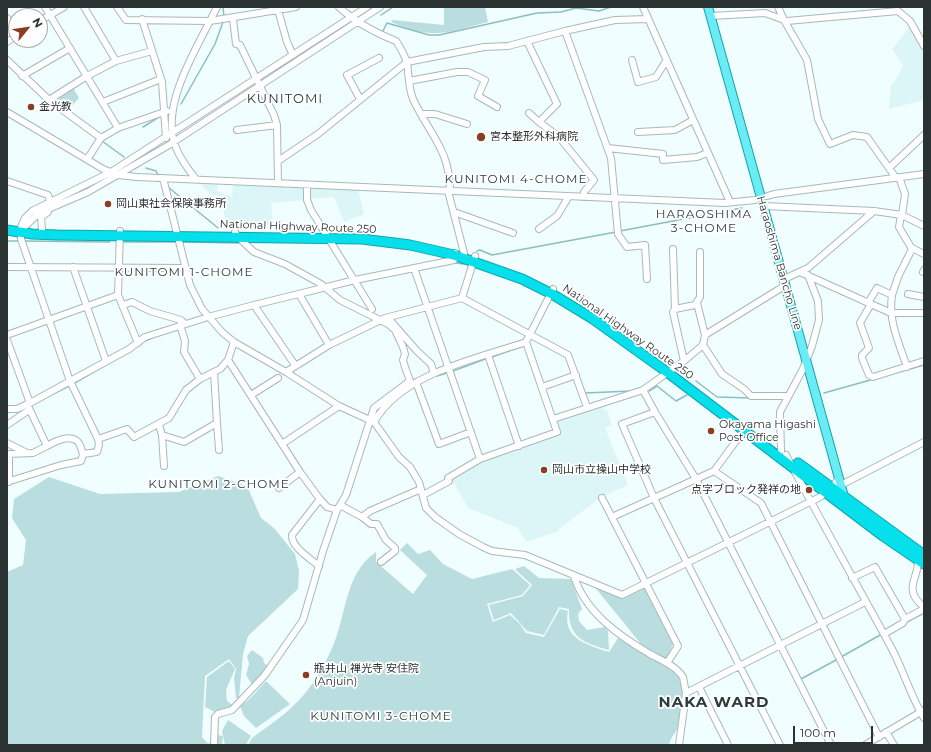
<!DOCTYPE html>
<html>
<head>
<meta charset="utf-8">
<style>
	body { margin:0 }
	#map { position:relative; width:931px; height:752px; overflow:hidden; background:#f1feff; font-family:Montserrat,sans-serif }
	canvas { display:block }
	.frame { position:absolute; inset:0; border:8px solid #2b3232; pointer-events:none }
	.north { position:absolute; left:8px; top:8px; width:40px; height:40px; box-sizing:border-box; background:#fff; border:1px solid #aaadad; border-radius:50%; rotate:61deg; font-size:11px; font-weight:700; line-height:16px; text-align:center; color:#2b3232 }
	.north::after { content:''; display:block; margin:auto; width:14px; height:18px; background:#873e22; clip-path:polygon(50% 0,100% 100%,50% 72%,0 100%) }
	.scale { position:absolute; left:793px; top:726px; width:80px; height:18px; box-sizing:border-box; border:2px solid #2b3232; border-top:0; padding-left:5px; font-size:12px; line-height:14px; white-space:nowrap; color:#2b3232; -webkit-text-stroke:3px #fff; paint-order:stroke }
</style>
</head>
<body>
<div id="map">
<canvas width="931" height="752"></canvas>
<div class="frame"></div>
<div class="north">N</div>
<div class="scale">100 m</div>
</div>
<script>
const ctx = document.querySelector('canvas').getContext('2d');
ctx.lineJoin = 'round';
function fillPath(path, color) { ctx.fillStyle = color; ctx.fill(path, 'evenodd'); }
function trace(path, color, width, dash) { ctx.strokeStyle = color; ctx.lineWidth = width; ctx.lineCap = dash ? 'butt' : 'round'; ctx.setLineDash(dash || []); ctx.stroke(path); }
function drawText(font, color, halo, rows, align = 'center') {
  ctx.font = font + ' Montserrat,"Noto Sans JP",sans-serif'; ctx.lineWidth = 3.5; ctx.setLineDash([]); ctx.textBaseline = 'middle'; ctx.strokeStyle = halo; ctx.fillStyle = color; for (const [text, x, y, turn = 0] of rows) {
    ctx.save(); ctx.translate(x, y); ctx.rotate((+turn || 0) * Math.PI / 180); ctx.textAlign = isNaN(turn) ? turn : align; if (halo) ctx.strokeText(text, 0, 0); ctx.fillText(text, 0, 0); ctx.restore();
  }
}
const built = new Path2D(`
	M910,27L924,53V100L889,109L891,84H893L903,66L892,49Z
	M198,181L218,182L217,191L232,197L233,183L305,188V200L271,203L273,226H227L220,197L208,192Z
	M310,187L358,189L364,214L344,222L334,197L309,199Z
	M597,406L607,410L612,425L605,428L628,485L600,498L559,529V531L526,542L518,528L468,508L452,479L481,462L560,434L557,422L558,419Z`);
const green = new Path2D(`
	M444,7H485L488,22C446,33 433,40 391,22L393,20L444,25Z
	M73,88L79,98L69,109L57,97Z
	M218,476L247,486L261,518L274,528L295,554L299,571L298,589L248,636L243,654L239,698H236L234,678L236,669L229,659L205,676L202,737L208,744L217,735L223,736L222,745H7V572L23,565L26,540L12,518L14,499L49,477L100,494L179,492Z
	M407,543L418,554L430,550L443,564L472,579L512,569L530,585L522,595L487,604L493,622L510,615L520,624L526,633L544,637L560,609L568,611C562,639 588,645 609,652L618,638L678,674C685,684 682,721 676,731C673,736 671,738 669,745H248L252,738C265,728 281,718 293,706C309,692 324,667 332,648C347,615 344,574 376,552V562L413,594L427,575L400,550Z
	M524,566L539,578L571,579L582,609L578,614L579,621L587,630L605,627L608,631L609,650C584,643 568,638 569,609L559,607L544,635L527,631L511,613L494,620L489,605L523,596L532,585L515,569Z
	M593,585L626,597L642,588L645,589L673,644L668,657L666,659L641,644Z
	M252,650L263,658L264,663L270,667L253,686L246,675L249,664L247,656Z
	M229,661L235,669L226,690L227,701L234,706L215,712L205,707L207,677Z
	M266,681L290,704L256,728L244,716L240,706C250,701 258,689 266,681Z
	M228,720L251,736L246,745H225L222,731Z`);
const stream = new Path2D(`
	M223,7L224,17
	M381,15L393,7
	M382,33L387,23L429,35H439L537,13L561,12L576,8L599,11L611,7
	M181,104L215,44L223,22
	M143,127L159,117
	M102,141L124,157
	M146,168L156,171L158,175
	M168,187L218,228
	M620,231L742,208
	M7,241H18
	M24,241L110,242
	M122,242H176
	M182,242L242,243
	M477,251L480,250L492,255L616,232
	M455,263L464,264
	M145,341L152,338
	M492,357L523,346L525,347
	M453,371L488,358
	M437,376L447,373
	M579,377L585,393L632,391
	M696,381L717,397L751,398
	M73,384L109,363
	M649,391L657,386L676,401L687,395
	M824,393L924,365
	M37,402L69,386
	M19,411L27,408
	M907,622L924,613
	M841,657L882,634
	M801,679L836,660`);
const minor = new Path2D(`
	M45,7L118,128
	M84,7L116,61
	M117,7L126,20L210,21L296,7
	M339,7C355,22 376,33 396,41C400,47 405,56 407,63C409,75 408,87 413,99C429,134 450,149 450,191
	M643,7L730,202
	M778,7L784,20L807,60L818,119L830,144L853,135L867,137L896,178
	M278,10L287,42L293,55
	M711,16L765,13L787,21L898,11L910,21L924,46
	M7,18L16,33
	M142,19L162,82L166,138
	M233,19L236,44L240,45L274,115L277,125L278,183
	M40,21L64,7
	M565,31L611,158L618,234L627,247L645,245L647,279
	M527,41L557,104L539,122L529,113
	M7,42L16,36
	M7,60L49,100L101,138
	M632,60L638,82L656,77L666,61
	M22,76L70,48
	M409,81L457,72H468L485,80L478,96L497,107
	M360,99L347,75L379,58
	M49,100L87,76L116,61L152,51
	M103,102L161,79
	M7,112L103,169L118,175L137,177L725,203L755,200L774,194L924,174
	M421,114H435L467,124
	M539,122L559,137L594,180L584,192L583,197
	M237,130L277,125
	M638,132L675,130L693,120
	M608,148L663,154V160L697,157L707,153
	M88,158L101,138L118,128L167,111
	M278,161L318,134L407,62L484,47L508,46L565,31L615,20L648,19
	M889,168L924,135
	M899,177L905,194L902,215
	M163,178L190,285L202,309L222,332L234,342L286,372L339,406L374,422L399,457L410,467L419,482L426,508L435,517L459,534L483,547L492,551L525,555L622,595L820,497L832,488L839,478
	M196,179C187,168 178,156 174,142C162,100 199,45 217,7
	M7,181L48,195L50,201
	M307,185V200L311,210L372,309
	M448,191L464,253
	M764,206L874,211L902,215L924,226
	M454,212L513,233
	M539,229L557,216L569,196
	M42,230L41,217L48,212
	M120,231L118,295L138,343
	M19,232L39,213L88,192L169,145L380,7
	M912,248L924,254
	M7,267L186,268
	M73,267L106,361
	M414,268L480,459
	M800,272L891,313H924
	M923,272L924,270
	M784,279L808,268L874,211
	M299,294L329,345
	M908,294L924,297
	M892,295L898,277L912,249L899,227L901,215
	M462,298L475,256
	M868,303L877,288L892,295C888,321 899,343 907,367
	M871,304L860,323L869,348L862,355V358L869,375L873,377L924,361
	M123,305L132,302L150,311L181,320L185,324
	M254,305L295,365
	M675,309L695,305L700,297V252
	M388,318L417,351L431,364L434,373
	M180,325L185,341L184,352L200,379
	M7,335L118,295
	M705,335L786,285
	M7,340L30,403
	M234,342L228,360L220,369L200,379L186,390L169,418L134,437L127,429L98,439L70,381L21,239V227L25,218L32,211L111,172L367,7
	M703,345L722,374L744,389L751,396H787
	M488,355L519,446
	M228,360L300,472L319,498L327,507L337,510
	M684,361L703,345L705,335L697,303
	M286,372L329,345L385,318L462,298L568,355L587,407
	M416,382L439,444L471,432
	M542,387L576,375
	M643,390L655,412L696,479L831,745
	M251,395L278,378
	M7,409H17L30,403L129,349L145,337L208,317L254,305L355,280L454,260L455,253
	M655,412L622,424L654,498L780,745
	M553,419L643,390L684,361L673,312L675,309L673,249
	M374,422C402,373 476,359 526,342L553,289
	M217,423L219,450
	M7,425L29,410
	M159,425L162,435L164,466
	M162,435L184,442L217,423L214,372
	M7,443L27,453
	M282,444L339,406
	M47,446C55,441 70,434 78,442C81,445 81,450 83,454
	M781,451L780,412L803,369L812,346L819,320L818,301L808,275
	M7,454L33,453L47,446L27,404
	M786,455C820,520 857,584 892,649C904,672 911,697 924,718
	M714,471L761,503L879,737
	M7,482L61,465L81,461L83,454L97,452L99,445L98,439
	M9,482V454
	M841,485L924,442
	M279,488L300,472
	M423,495L449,481L448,478L480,459L557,432L526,342
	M602,498L678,646L667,663
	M340,505L362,517L370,511L421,489
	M362,517L371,524H377L386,540L395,548V551L381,562
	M612,517L714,471L747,426
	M918,559C920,577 901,589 924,607
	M319,566C311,559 291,547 292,535L320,499
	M574,576C585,612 619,636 650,654C661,660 676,666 683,677L686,693L679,745
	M852,578L875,567L905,619L924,609
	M884,634L903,623L905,619
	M699,687L728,745
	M686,693L865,602
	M886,732L894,745
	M214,745L215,717L218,714L232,710L265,675L303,620L323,551L337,510L346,495L374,408L410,381L405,367L403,360L405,354L403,347L395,330L388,324L340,300L321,284L285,264L254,252L238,237L235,232
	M865,745L924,710`);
const major = new Path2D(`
	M708,7L845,500`);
const highway = new Path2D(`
	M7,230L32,234L57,235L362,239L410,245L454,255L522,279L552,294L593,319L667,372L883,536L924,564
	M798,463L924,555`);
const markers = [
	[31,107,4,"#873e22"],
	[481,137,5,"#873e22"],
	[108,204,4,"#873e22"],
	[711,431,4,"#873e22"],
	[544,470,4,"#873e22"],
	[809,490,4,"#873e22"],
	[306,675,4,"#873e22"]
];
const poiNames = [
	["金光教",39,107],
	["宮本整形外科病院",490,137],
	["岡山東社会保険事務所",116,204],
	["Okayama Higashi",719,425],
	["Post Office",719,438],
	["岡山市立操山中学校",552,470],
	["点字ブロック発祥の地",801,490,"right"],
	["瓶井山 禅光寺 安住院",314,669],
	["(Anjuin)",314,682]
];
const streetNames = [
	["National Highway Route 250",298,227,2],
	["Haraoshima Bancho Line",779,263,74],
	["National Highway Route 250",628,332,35]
];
const neighbourhoodNames = [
	["KUNITOMI 4-CHOME",516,179],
	["HARAOSHIMA",704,214],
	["3-CHOME",704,228],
	["KUNITOMI 1-CHOME",184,272],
	["KUNITOMI 2-CHOME",219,484],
	["KUNITOMI 3-CHOME",381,716]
];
const quarterNames = [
	["KUNITOMI",285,99]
];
const districtNames = [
	["NAKA WARD",714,703]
];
fillPath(built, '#dcf6f8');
fillPath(green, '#badddf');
trace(stream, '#8bbec2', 1.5);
trace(minor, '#a8b8b9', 8);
trace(major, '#13a3ab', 10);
trace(highway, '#13a3ab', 11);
trace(minor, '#fff', 6);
trace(major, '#6aecf4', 8);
trace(highway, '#06e0ec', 9);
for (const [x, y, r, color] of markers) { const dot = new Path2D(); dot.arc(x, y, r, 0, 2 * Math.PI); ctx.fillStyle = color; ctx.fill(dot); trace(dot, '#fff', 1.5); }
drawText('11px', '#2b3232', '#fff', poiNames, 'left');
drawText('11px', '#2b3232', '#fff', streetNames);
ctx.letterSpacing = '1px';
drawText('12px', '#2e3b3c', '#fff', neighbourhoodNames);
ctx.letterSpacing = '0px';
ctx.letterSpacing = '1px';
drawText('13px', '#2e3b3c', '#fff', quarterNames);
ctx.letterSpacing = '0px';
ctx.letterSpacing = '1px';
drawText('bold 15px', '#2e3b3c', '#fff', districtNames);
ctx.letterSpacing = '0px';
</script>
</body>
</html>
